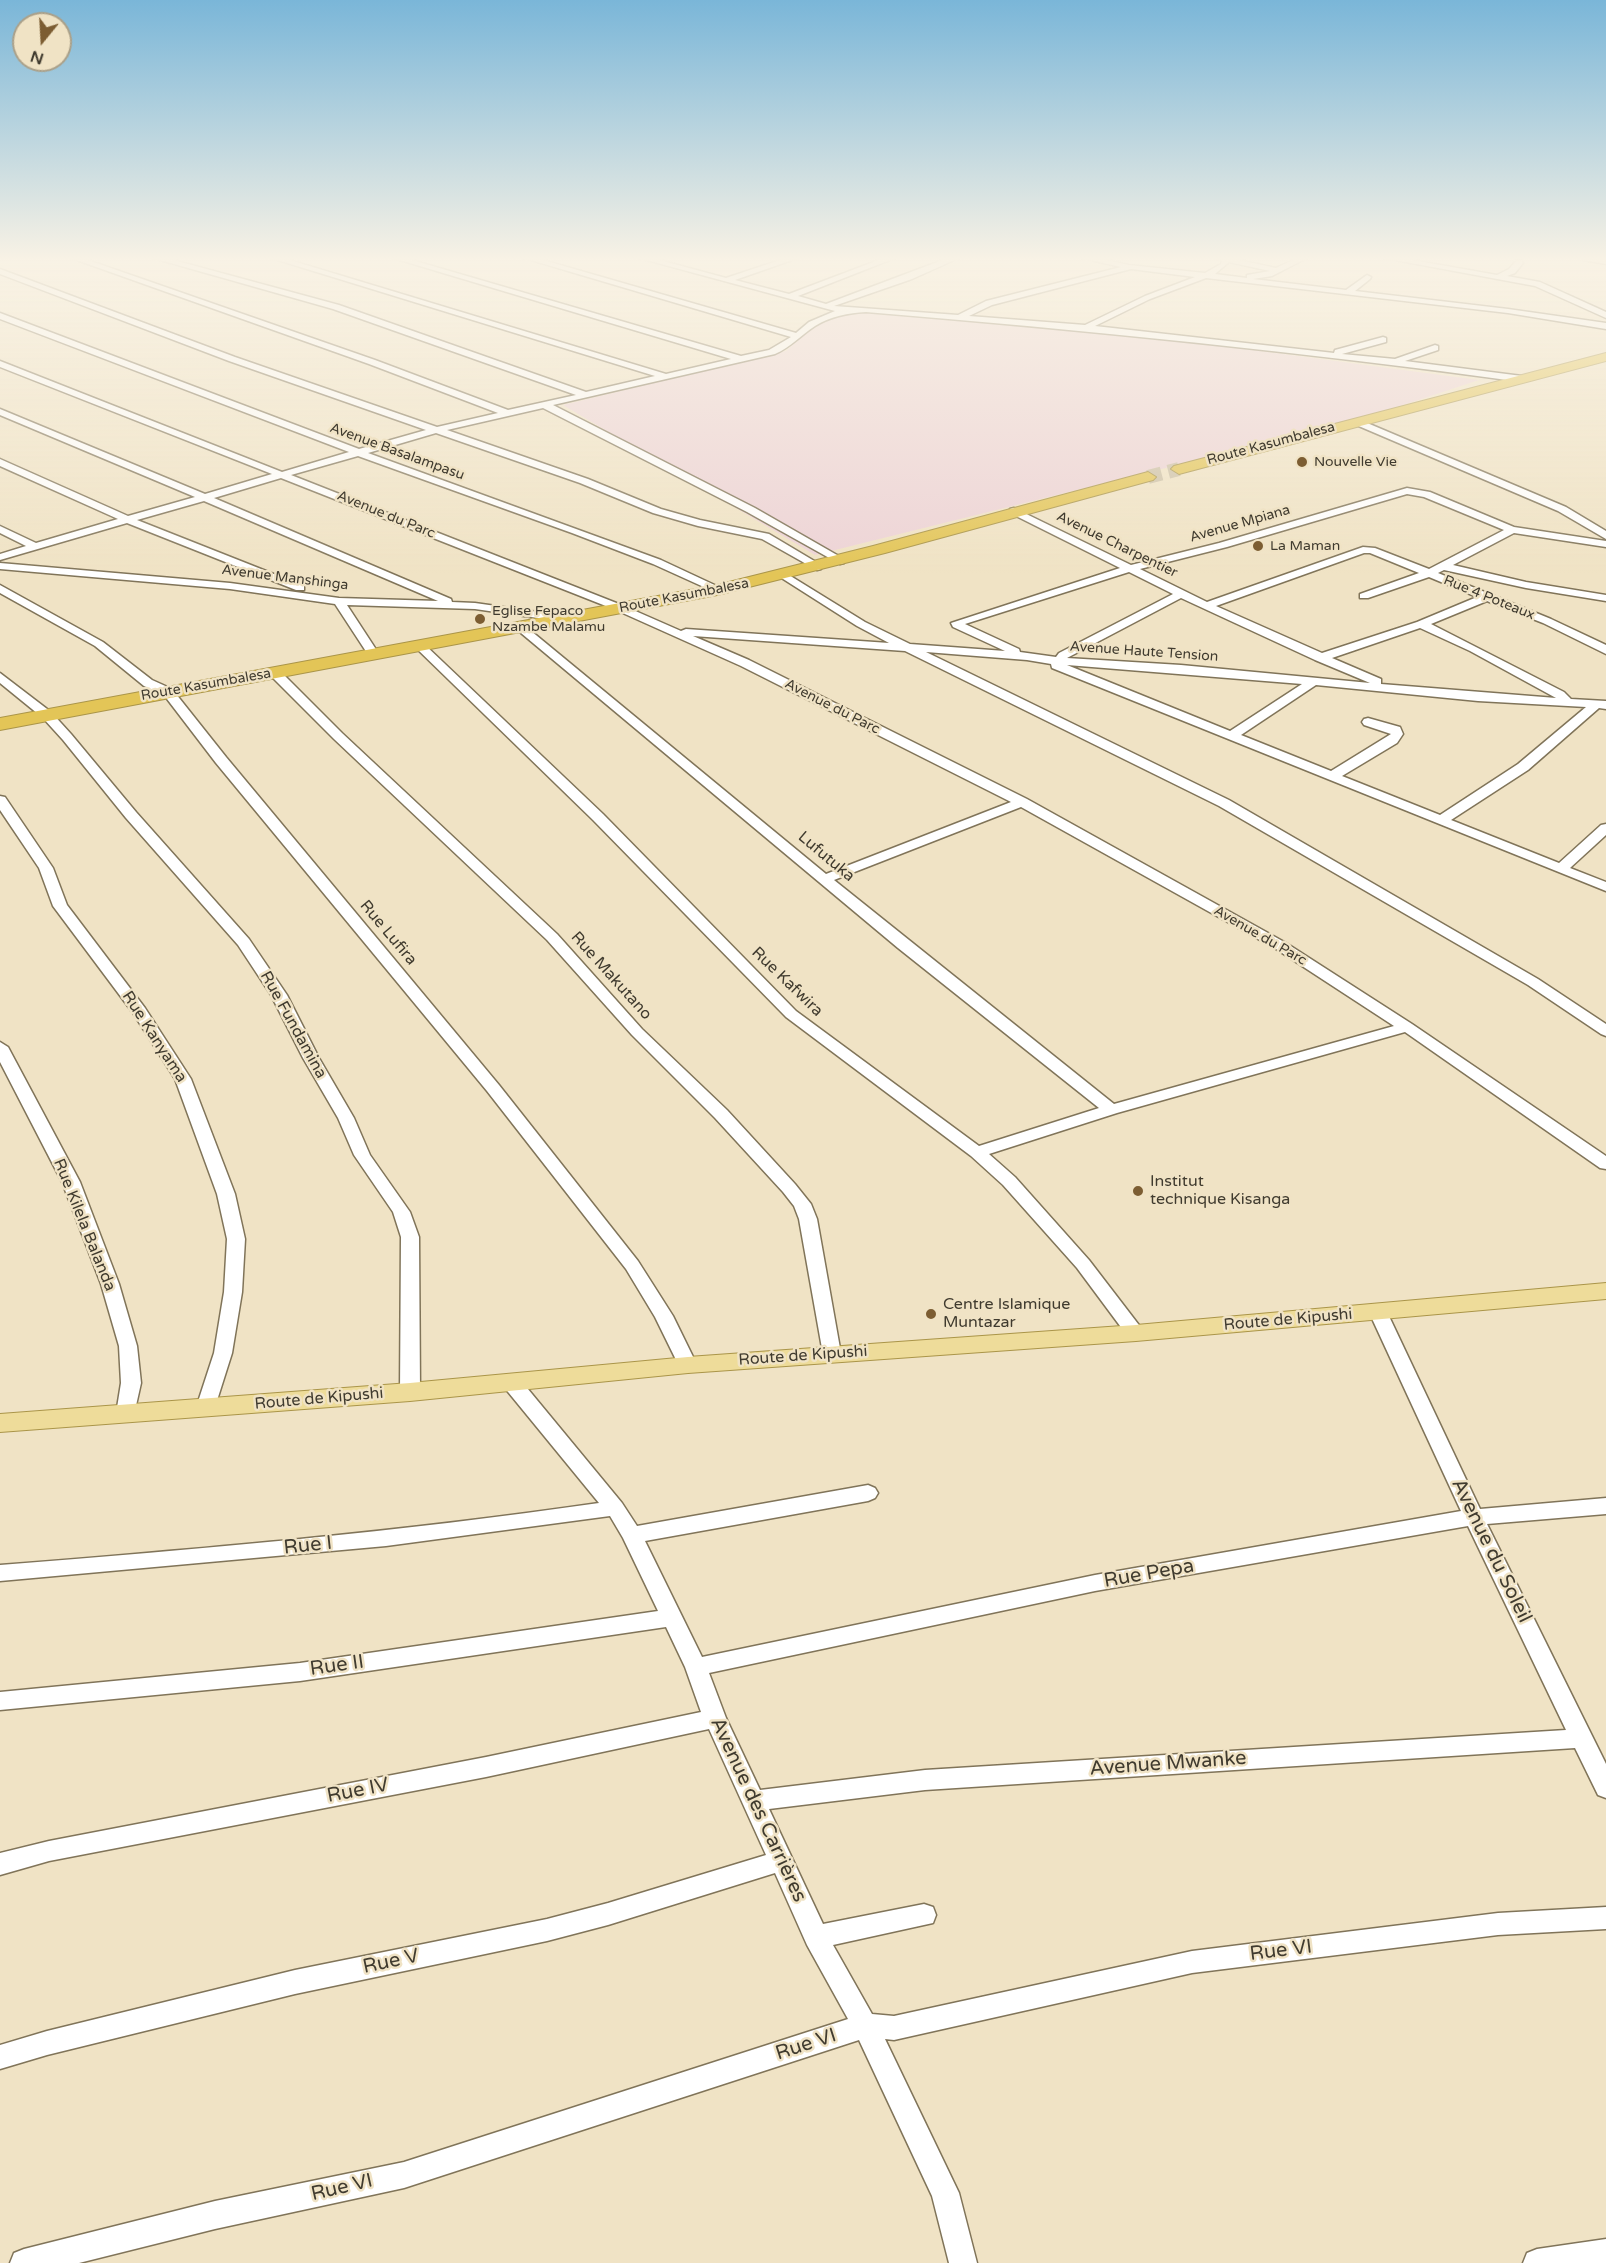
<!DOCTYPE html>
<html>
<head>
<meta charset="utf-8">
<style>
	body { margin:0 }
	#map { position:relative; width:1606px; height:2263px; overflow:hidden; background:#f0e3c5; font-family:"Varela Round",sans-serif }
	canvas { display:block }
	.north { position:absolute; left:12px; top:12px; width:60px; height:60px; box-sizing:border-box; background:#f0e3c5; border:2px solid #aaa089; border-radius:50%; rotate:198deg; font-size:16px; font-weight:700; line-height:24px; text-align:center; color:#403b2f }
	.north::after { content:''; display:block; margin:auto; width:21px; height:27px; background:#7c5d32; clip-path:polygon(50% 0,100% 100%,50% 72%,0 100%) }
</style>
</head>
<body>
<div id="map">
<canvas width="1606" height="2263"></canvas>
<div class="north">N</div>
</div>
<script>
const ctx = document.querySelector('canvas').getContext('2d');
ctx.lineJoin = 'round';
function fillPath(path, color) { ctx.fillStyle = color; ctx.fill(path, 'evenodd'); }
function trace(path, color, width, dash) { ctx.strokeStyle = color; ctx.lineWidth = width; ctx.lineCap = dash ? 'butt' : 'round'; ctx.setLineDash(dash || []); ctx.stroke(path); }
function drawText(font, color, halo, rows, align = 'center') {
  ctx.font = font + ' "Varela Round",sans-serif'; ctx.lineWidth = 5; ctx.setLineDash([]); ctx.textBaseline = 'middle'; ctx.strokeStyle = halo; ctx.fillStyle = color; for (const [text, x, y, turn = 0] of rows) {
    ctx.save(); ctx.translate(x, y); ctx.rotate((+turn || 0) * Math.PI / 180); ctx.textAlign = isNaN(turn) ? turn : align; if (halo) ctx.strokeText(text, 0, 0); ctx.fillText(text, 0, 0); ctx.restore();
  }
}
const industrial = new Path2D(`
	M857,311L1109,331L1479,380L1355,421L815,555L563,405L786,351L817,323Z`);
const highwayTunnel = new Path2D(`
	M1148,477L1179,469`);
const minor = new Path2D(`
	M71,258H82L375,360L508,410L576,395L333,309L153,258H166L339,305L586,392L655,376L271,258H283L666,374L731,359L393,258H405L741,356L769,350L791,337L524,258H536L796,333L809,322L835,311L639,258H652L726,278L786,258H798L735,280L789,294L884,258H895L798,296L826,304L948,258H959L912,279L834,306L958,315L986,301L1121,267L1082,258H1098L1129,265L1205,273L1221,264L1222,261L1215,258H1230L1276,268L1297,258H1307L1272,276L1253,279L1346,290L1367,275L1371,277L1370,279L1355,291L1508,309L1606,323V329L1508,313L1206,278L1150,299L1095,326L1334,353L1335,350L1383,337L1386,338V342L1342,354L1395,359L1435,345L1438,346V350L1405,361L1522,376L1527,379L1522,382C1304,352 1085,330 866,312C848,313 831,316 815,326C801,335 791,347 775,354L553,405L755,508L844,559V563L840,564L747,512L543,408L447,430L588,479L661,509L700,520L769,534L821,565V569L817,570L762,539L698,526L653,513L580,483L436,433L368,453L661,560L721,588V592L717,593L653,564L572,533L358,456L291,475L624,606L681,631L686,629L889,643L857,626L780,577V573L784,572L865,622L910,644L1005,651L953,627L951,623L1120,568L1010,513V509L1014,508L1131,565L1219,543L1407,488L1430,492L1514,527L1606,541V547L1514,533L1453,565L1526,582L1606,595V601L1526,588L1444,570L1438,573L1551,619L1606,645V654L1543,623L1487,601L1431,624L1564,692L1571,699L1606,701V709L1599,708L1528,770L1451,820L1559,863L1601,825L1606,824V835L1570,868L1606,882V891L1052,668L1051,664L1027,660L926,652L1229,800L1538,979L1606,1024V1036L1601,1034L1528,985L1219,806L905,651L693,636L749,660L1027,799L1286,943L1412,1024L1606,1156V1169L1600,1168L1405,1032L1117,1113L989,1154L1015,1177L1089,1260L1145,1333L1143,1338L1136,1339L1129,1338L1077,1268L1003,1185L971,1156L786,1017L593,820L414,646L416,644H424L603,814L796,1011L979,1146L1099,1108L898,948L515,628L517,626H525L826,874L1011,802L741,666L616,610L281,478L214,498L451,599L452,602L475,603L566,616L572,619L566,622L475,609L347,605L379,654L373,658L369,656L335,604L230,589L0,569V563L230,583L339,598L438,601L204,501L137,520L304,586V590H296L127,523L0,560V554L26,546L0,533V526L36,543L118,519L0,466V459L128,516L195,497L0,415V409L205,494L272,474L0,367V361L282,472L349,452L0,319V313L359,449L426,430L229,361L0,274V269L235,357L437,427L498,413L369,364ZM1229,262L1270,271L1247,275V278L1215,274ZM1131,269L1195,277L1145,296L1085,325L969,316L992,305ZM1407,494L1424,497L1504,530L1429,569L1375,548L1363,547L1207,602L1140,569L1227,547ZM1364,553H1370L1419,573L1360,594V598H1368L1429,577L1477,597L1417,622L1322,653L1216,606ZM1129,572L1173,594L1059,653L1056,657L1020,652L1019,649L965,624ZM1181,598L1315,660L1370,683L1181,665L1067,658ZM1420,628L1470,651L1556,698L1381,684V679L1332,658ZM1067,665L1302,684L1230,731ZM1316,685L1478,701L1586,707L1518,764L1440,815L1342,776L1397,743L1403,734L1400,727L1368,718L1364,719L1362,722L1364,725L1391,734L1331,771L1241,735ZM1021,807L1276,949L1394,1026L1114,1104L834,880Z
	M1384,258H1401L1497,275L1509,269L1516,261H1522L1523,263L1515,273L1507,276L1540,282L1606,312V318L1535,286Z
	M1582,258L1606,260V264L1583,260Z
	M1354,420H1360L1566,507L1606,531V539L1558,511L1354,424Z
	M0,585L103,642L152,680L172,689L226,757L499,1085L638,1261L673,1316L697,1365L695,1370L688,1372L681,1370L655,1317L626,1269L487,1091L216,763L164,695L144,686L95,646L0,593Z
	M275,669L279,670L342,733L557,934L642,1029L727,1110L795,1184L811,1204L817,1219L841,1354L839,1359L832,1361L825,1359L823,1354L799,1219L794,1206L783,1192L715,1118L632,1035L547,940L334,739L271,676V670Z
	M0,673L51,712L71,734L136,812L249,939L287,995L319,1058L354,1118L370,1155L410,1212L419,1237L420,1392L417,1397L410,1399L403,1397L400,1392L401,1237L393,1212L354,1155L338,1118L303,1058L271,995L238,945L126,818L63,740L43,718L0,683Z
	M0,796L5,797L53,868L67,905L145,1008L191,1079L235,1194L245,1239L242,1292L232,1353L213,1413L206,1415L199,1413L196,1408L214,1353L224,1292L227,1239L217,1194L175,1079L133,1013L53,906L39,868L0,810Z
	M0,1042L8,1047L80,1182L119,1284L137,1346L141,1383L133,1419L126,1421L119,1419L116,1414L121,1383L119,1346L101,1284L62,1182L0,1062Z
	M1378,1306L1384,1308L1387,1312L1480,1509L1606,1498V1514L1487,1524L1606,1764V1798L1598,1795L1575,1748L925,1790L769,1809L823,1924L924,1904L933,1907L936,1915L933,1923L833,1945L872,2014L894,2016L1192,1951L1498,1913L1606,1907V1929L1498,1935L1192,1973L894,2040L885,2039L959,2193L977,2263H949L932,2196L859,2040L404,2188L215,2229L79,2263H10L14,2253L24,2249L215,2201L404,2162L848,2019L807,1945L775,1873L608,1925L547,1941L295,1994L47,2055L0,2069V2045L47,2031L295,1970L547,1919L608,1903L766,1855L709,1729L486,1777L49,1861L0,1875V1853L49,1841L486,1757L701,1712L685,1667L666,1627L300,1681L0,1710V1692L300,1663L658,1611L623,1538L610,1516L386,1546L0,1581V1565C200,1549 400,1532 599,1503L504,1387L502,1382L504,1377L511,1375L518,1377L622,1503L637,1526L868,1485L875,1488L878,1493L875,1498L868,1501L645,1541L702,1657L1095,1575L1461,1511L1369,1312L1372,1308ZM1468,1526L1566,1730L925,1770L760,1790L726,1718L709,1673L1095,1591Z
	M1606,2239V2263H1523L1527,2253L1537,2249Z`);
const major = new Path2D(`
	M1606,1283V1299L1136,1341L688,1373L410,1401L0,1432V1414L410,1383L688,1357L1136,1325Z`);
const highway = new Path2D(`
	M1606,353V361L1179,474L1171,469L1174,466Z
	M1148,472L1156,477L1153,480L885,553L717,595L0,730V718L717,585L873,546Z`);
const markers = [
	[1302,462,6,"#7c5d32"],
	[1258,546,6,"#7c5d32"],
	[480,619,6,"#7c5d32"],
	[1138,1191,6,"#7c5d32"],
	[931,1314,6,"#7c5d32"]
];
const farStreetnames = [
	["Route Kasumbalesa",1271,444,-15],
	["Avenue Basalampasu",397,452,20],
	["Avenue du Parc",386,515,22],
	["Avenue Mpiana",1240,524,-16],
	["Avenue Charpentier",1117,545,26],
	["Avenue Manshinga",285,578,7],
	["Route Kasumbalesa",684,596,-11],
	["Rue 4 Poteaux",1489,598,22],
	["Avenue Haute Tension",1144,652,4],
	["Route Kasumbalesa",206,685,-10],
	["Avenue du Parc",832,707,27],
	["Avenue du Parc",1260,936,30]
];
const farPoinames = [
	["Nouvelle Vie",1314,462],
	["La Maman",1270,546],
	["Eglise Fepaco",492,611],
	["Nzambe Malamu",492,627]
];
const streetNames = [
	["Lufutuka",826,857,40],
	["Rue Lufira",388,933,50],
	["Rue Makutano",611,976,48],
	["Rue Kafwira",787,982,44],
	["Rue Fundamina",293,1025,61],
	["Rue Kanyama",154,1037,57],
	["Rue Kilela Balanda",84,1225,68],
	["Route de Kipushi",1288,1320,-5],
	["Route de Kipushi",803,1356,-4],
	["Route de Kipushi",319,1399,-5]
];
const poiNames = [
	["Institut",1150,1182],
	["technique Kisanga",1150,1200],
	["Centre Islamique",943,1305],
	["Muntazar",943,1323]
];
const nearStreetnames = [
	["Rue I",308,1546,-6],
	["Avenue du Soleil",1491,1551,64],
	["Rue Pepa",1149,1574,-10],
	["Rue II",337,1666,-8],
	["Avenue Mwanke",1168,1764,-4],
	["Rue IV",358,1791,-11],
	["Avenue des Carrières",758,1810,65],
	["Rue VI",1281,1951,-7],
	["Rue V",391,1962,-12],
	["Rue VI",806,2045,-18],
	["Rue VI",342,2188,-13]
];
fillPath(industrial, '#edd3d6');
trace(highwayTunnel, '#cdc1a7', 14, [14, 7]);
trace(minor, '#807459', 3);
trace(major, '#aa9549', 2);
trace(highway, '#aa9549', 2);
fillPath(minor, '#fff');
fillPath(major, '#eedc9a');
fillPath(highway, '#e3c557');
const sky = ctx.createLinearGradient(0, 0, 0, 575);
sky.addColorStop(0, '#7ab6d8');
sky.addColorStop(0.45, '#f8f2e5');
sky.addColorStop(1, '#f8f2e500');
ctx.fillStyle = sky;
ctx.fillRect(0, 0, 1606, 575);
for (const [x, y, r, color] of markers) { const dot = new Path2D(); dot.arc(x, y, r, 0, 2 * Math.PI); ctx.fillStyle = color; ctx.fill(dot); trace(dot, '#f0e3c5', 2); }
drawText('14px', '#403b2f', '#f0e3c5', farStreetnames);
drawText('14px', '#403b2f', '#f0e3c5', farPoinames, 'left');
drawText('16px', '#403b2f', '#f0e3c5', streetNames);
drawText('16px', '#403b2f', '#f0e3c5', poiNames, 'left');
drawText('20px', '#403b2f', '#f0e3c5', nearStreetnames);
</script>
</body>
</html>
